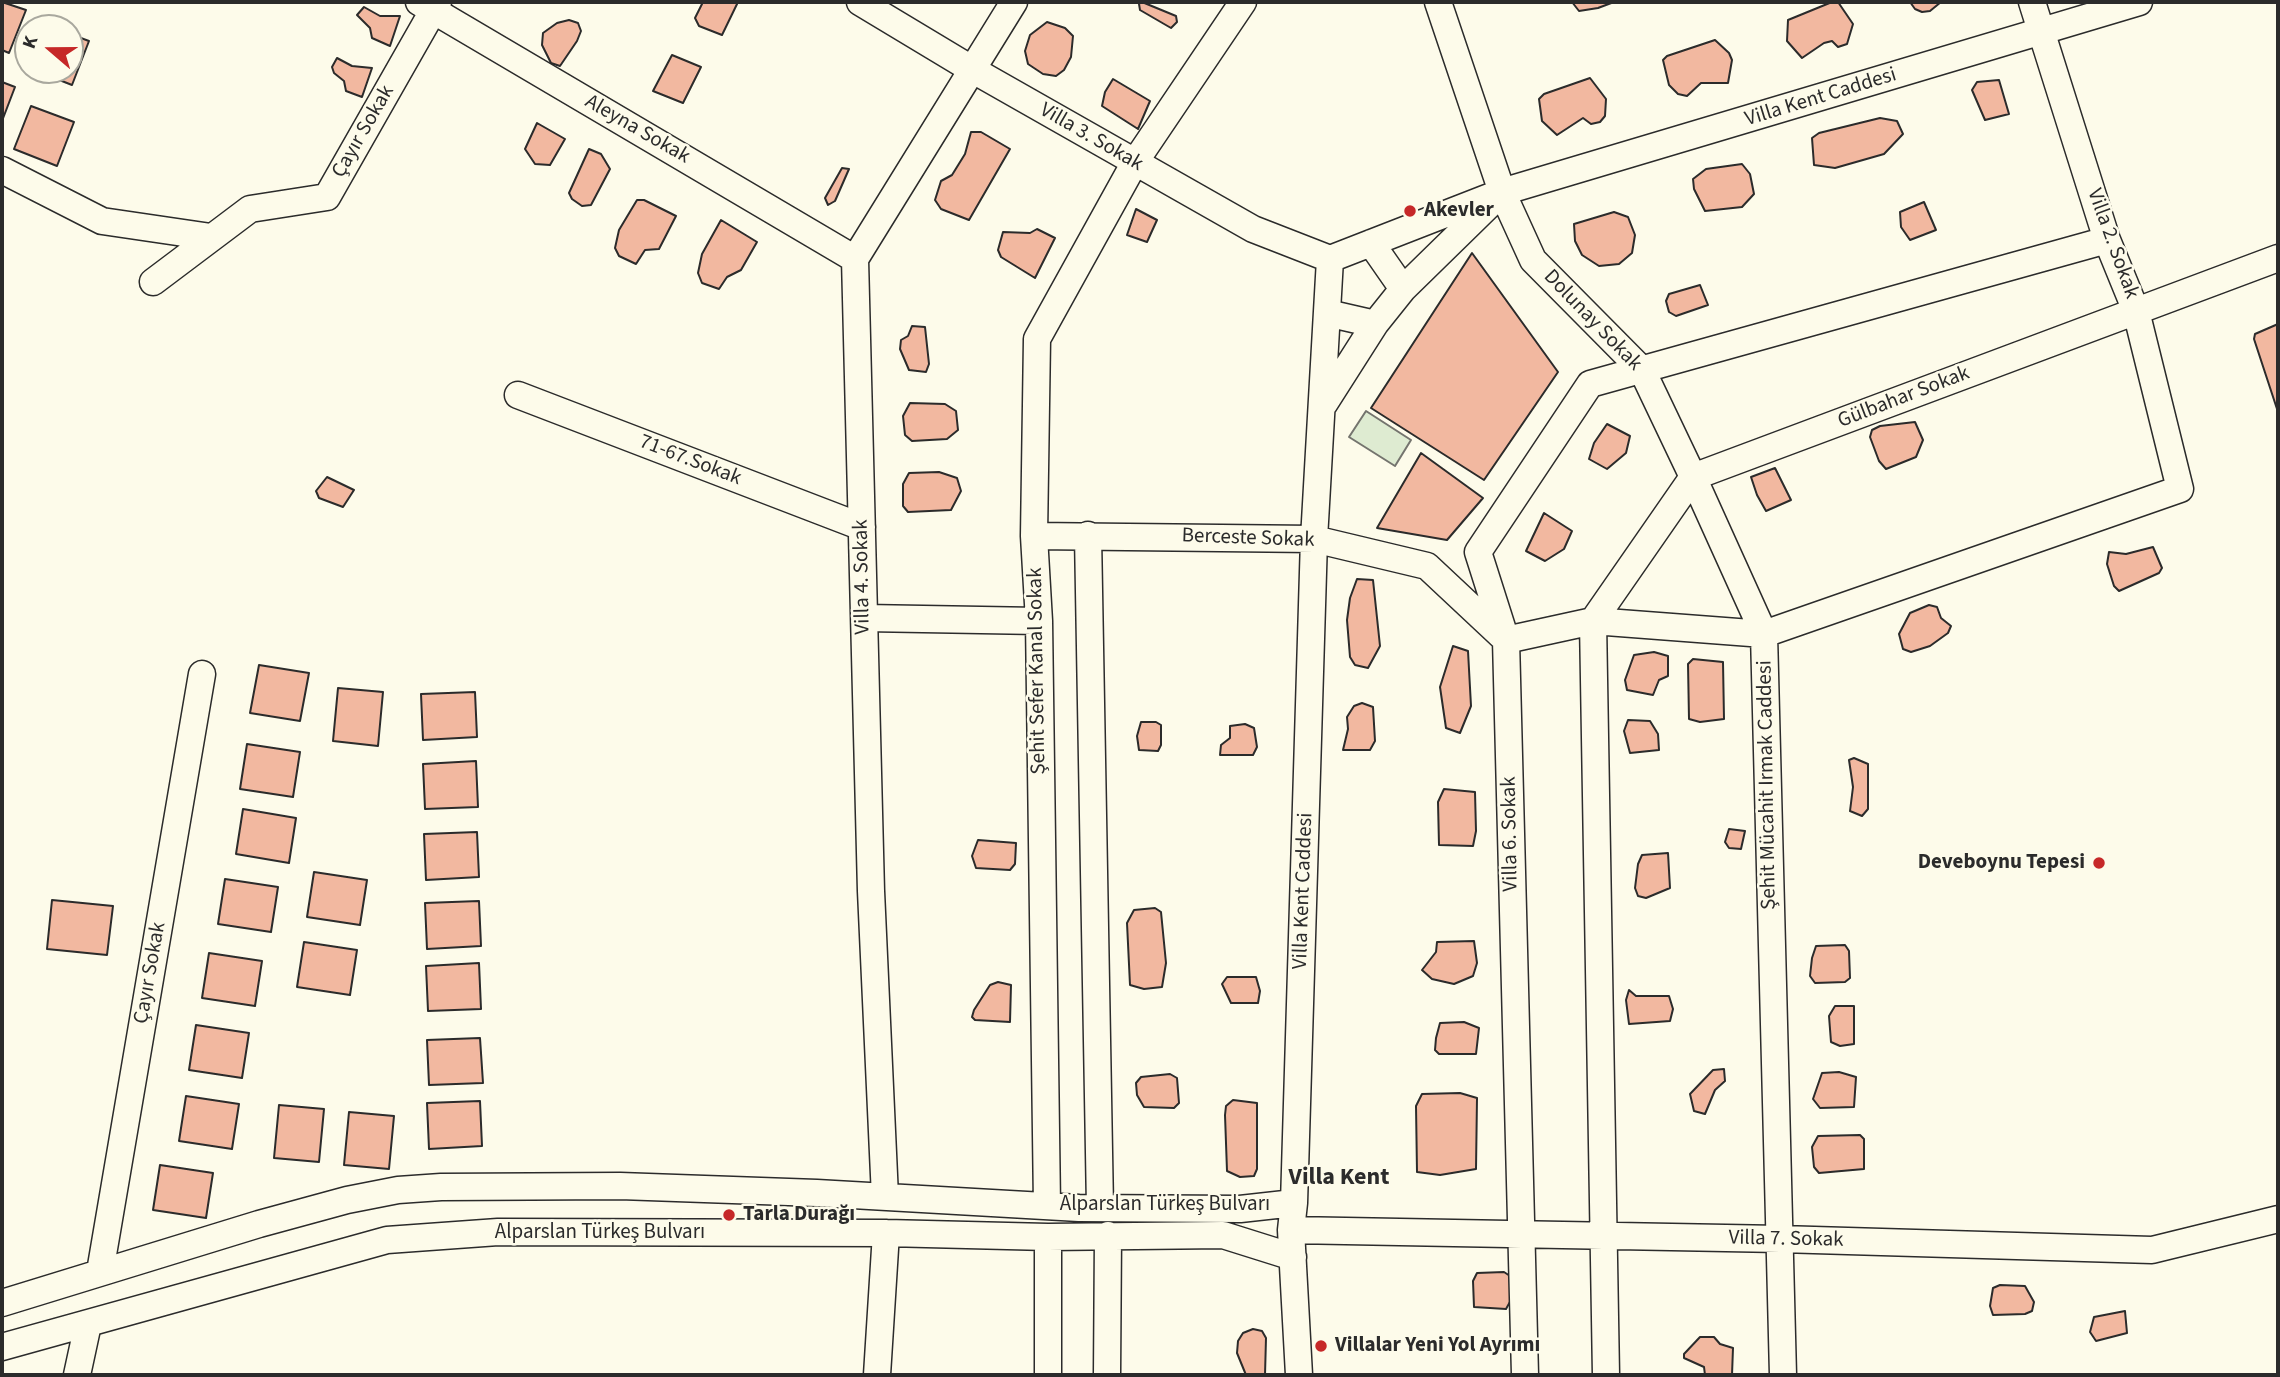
<!DOCTYPE html>
<html>
<head>
<meta charset="utf-8">
<style>
	body { margin:0 }
	#map { position:relative; width:2280px; height:1377px; overflow:hidden; background:#fdfbea; font-family:"Source Sans 3",sans-serif }
	canvas { display:block }
	.frame { position:absolute; inset:0; border:4px solid #2b2b2b; pointer-events:none }
	.north { position:absolute; left:14px; top:14px; width:70px; height:70px; box-sizing:border-box; background:#fdfbea; border:2px solid #a9a89e; border-radius:50%; rotate:290deg; font-size:19px; font-weight:700; line-height:28px; text-align:center; color:#2b2b2b }
	.north::after { content:''; display:block; margin:auto; width:24px; height:32px; background:#c62828; clip-path:polygon(50% 0,100% 100%,50% 72%,0 100%) }
</style>
</head>
<body>
<div id="map">
<canvas width="2280" height="1377"></canvas>
<div class="frame"></div>
<div class="north">K</div>
</div>
<script>
const ctx = document.querySelector('canvas').getContext('2d');
ctx.lineJoin = 'round';
function fillPath(path, color) { ctx.fillStyle = color; ctx.fill(path, 'evenodd'); }
function trace(path, color, width, dash) { ctx.strokeStyle = color; ctx.lineWidth = width; ctx.lineCap = dash ? 'butt' : 'round'; ctx.setLineDash(dash || []); ctx.stroke(path); }
function drawText(font, color, halo, rows, align = 'center') {
  ctx.font = font + ' "Source Sans 3",sans-serif'; ctx.lineWidth = 5; ctx.setLineDash([]); ctx.textBaseline = 'middle'; ctx.strokeStyle = halo; ctx.fillStyle = color; for (const [text, x, y, turn = 0] of rows) {
    ctx.save(); ctx.translate(x, y); ctx.rotate((+turn || 0) * Math.PI / 180); ctx.textAlign = isNaN(turn) ? turn : align; if (halo) ctx.strokeText(text, 0, 0); ctx.fillText(text, 0, 0); ctx.restore();
  }
}
const green = new Path2D(`
	M1366,411L1411,440L1395,466L1349,437Z`);
const building = new Path2D(`
	M2,2L26,10L9,53L2,50Z
	M703,2H738L722,35L699,26L695,18Z
	M1142,2L1176,16L1177,22L1171,28L1140,10L1139,4Z
	M1572,2H1614L1598,8L1579,11Z
	M1832,2H1838L1853,24L1847,44L1838,47L1832,41L1824,43L1802,58L1787,41L1788,20Z
	M1910,2H1941L1930,11L1922,12L1915,9Z
	M364,7L380,16H400L390,46L372,38L370,28L357,15Z
	M569,20L578,23L581,31L577,41L560,66L551,63L542,45L543,33L557,23Z
	M1047,22L1065,28L1073,36L1071,57L1064,70L1056,76L1043,74L1028,64L1025,51L1030,35Z
	M70,34L89,41L72,85L34,70H70Z
	M1715,40L1729,53L1732,60L1728,83H1701L1687,96L1678,94L1669,85L1663,60L1667,56Z
	M672,55L701,67L683,103L653,91Z
	M337,58L352,66L372,68L362,97L346,91L344,81L334,73L332,67Z
	M1590,78L1606,99L1605,116L1600,122L1591,124L1583,118L1557,135L1542,121L1539,99L1544,94Z
	M1113,79L1150,101L1138,129L1102,106L1105,92Z
	M1999,80L2009,114L1985,120L1972,90L1977,82Z
	M2,82L15,87L2,121Z
	M31,106L74,122L57,166L14,149Z
	M1880,118L1897,121L1903,134L1884,154L1835,168L1814,165L1812,138L1819,133Z
	M537,123L565,139L550,165L535,164L525,149Z
	M971,132H981L1010,149L969,220L941,209L935,200L941,181L952,175L965,154Z
	M589,149L601,154L610,169L591,205L582,206L572,199L569,193Z
	M1742,164L1750,174L1754,194L1742,207L1705,211L1694,189L1693,179L1706,169Z
	M842,168L849,169L835,201L828,205L825,198Z
	M637,200H644L676,216L659,249L645,250L636,264L619,256L615,248L619,230Z
	M1924,202L1936,230L1910,240L1901,227L1900,212Z
	M1136,209L1157,220L1147,242L1127,235Z
	M1614,212L1628,217L1635,235L1632,253L1619,264L1599,266L1582,255L1575,241L1574,224Z
	M721,220L757,242L741,270L727,277L719,289L702,283L698,273L702,254Z
	M1037,229L1055,238L1035,278L1001,257L998,250L1003,232L1030,233Z
	M1472,253L1558,372L1484,480L1371,408Z
	M1700,285L1708,305L1676,316L1669,312L1666,301L1669,294Z
	M2278,324V412L2254,339L2255,334Z
	M912,326L925,327L929,364L926,372L909,370L900,349L901,340L908,336Z
	M910,403L945,404L956,411L958,430L947,439L912,441L905,435L903,416Z
	M1915,422L1923,440L1916,457L1886,469L1879,461L1870,437L1872,430L1880,426Z
	M1607,424L1630,436L1626,453L1607,469L1589,459L1594,443Z
	M1421,453L1483,498L1447,540L1377,528Z
	M1775,468L1791,500L1766,511L1757,495L1751,477Z
	M939,472L957,478L961,491L951,510L908,512L903,506V484L909,473Z
	M327,477L354,490L343,507L319,498L316,491Z
	M1544,513L1572,531L1564,549L1545,561L1526,551Z
	M2153,547L2162,568L2159,573L2119,591L2114,586L2107,564L2109,552L2126,554Z
	M1357,579L1373,580L1380,646L1368,668L1355,665L1350,657L1347,620L1350,598Z
	M1929,605L1937,607L1941,618L1951,626L1948,633L1930,646L1911,652L1903,649L1899,634L1910,613Z
	M1453,646L1468,651L1471,706L1460,733L1446,728L1440,687Z
	M1654,652L1668,656V676L1659,680L1653,695L1627,690L1625,680L1634,655Z
	M1693,659L1723,662L1724,719L1700,722L1689,719L1688,664Z
	M259,665L309,673L300,721L250,713Z
	M338,688L383,692L378,746L333,741Z
	M475,692L477,737L423,740L421,694Z
	M1362,703L1373,707L1375,741L1370,750H1343L1348,729L1347,717L1354,706Z
	M1628,720L1650,721L1658,734L1659,750L1630,753L1624,731Z
	M1141,722H1156L1161,725V745L1158,751L1139,750L1137,736Z
	M1245,724L1254,728L1257,747L1253,755H1220L1221,745L1230,738V726Z
	M247,744L300,752L293,797L240,789Z
	M1854,758L1868,764V809L1862,816L1850,811L1853,787L1849,760Z
	M476,761L478,807L425,809L423,764Z
	M1444,789L1475,792L1476,831L1473,846L1439,845L1438,802Z
	M243,809L296,818L289,863L236,854Z
	M1729,829L1745,831L1741,849L1729,848L1725,842Z
	M477,832L479,877L426,880L424,834Z
	M978,840L1016,843L1015,864L1010,870L976,868L972,856Z
	M1668,853L1670,888L1646,898L1638,896L1635,888L1638,864L1642,855Z
	M314,872L367,880L360,925L307,917Z
	M225,879L278,887L271,932L218,924Z
	M52,900L113,906L107,955L47,949Z
	M479,901L481,946L427,949L425,903Z
	M1155,908L1161,912L1166,963L1162,987L1144,989L1130,985L1127,923L1134,910Z
	M1474,941L1477,963L1473,976L1454,984L1432,979L1422,970L1436,952L1437,942Z
	M304,942L357,950L350,995L297,987Z
	M1845,945L1849,951L1850,978L1845,982L1815,983L1810,976L1812,958L1816,946Z
	M209,953L262,961L255,1006L202,998Z
	M479,963L481,1009L428,1011L426,966Z
	M1227,977H1256L1260,991L1258,1003H1231L1222,984Z
	M998,982L1011,985L1010,1022L975,1020L972,1017L974,1010L990,985Z
	M1629,990L1636,996H1669L1673,1009L1670,1021L1629,1024L1626,1000Z
	M1835,1006H1854V1044L1840,1046L1831,1042L1829,1016Z
	M1464,1022L1479,1028L1476,1054H1439L1435,1050L1436,1038L1440,1023Z
	M196,1025L249,1033L242,1078L189,1070Z
	M480,1038L483,1083L429,1085L427,1040Z
	M1724,1069L1725,1081L1715,1090L1705,1114L1694,1111L1690,1094L1713,1070Z
	M1839,1072L1856,1077L1854,1107L1820,1108L1813,1099L1822,1073Z
	M1170,1074L1177,1078L1179,1103L1174,1108L1144,1107L1137,1095L1136,1083L1141,1077Z
	M1460,1093L1477,1098L1476,1169L1440,1175L1417,1172L1416,1106L1422,1094Z
	M186,1096L239,1104L232,1149L179,1141Z
	M1233,1100L1257,1103V1169L1254,1176L1240,1177L1227,1171L1225,1115L1226,1106Z
	M480,1101L482,1146L429,1149L427,1103Z
	M279,1105L324,1109L319,1162L274,1158Z
	M349,1112L394,1116L389,1169L344,1165Z
	M1860,1135L1864,1139V1169L1819,1173L1814,1167L1812,1147L1818,1136Z
	M160,1165L213,1173L206,1218L153,1210Z
	M1504,1272L1510,1276L1511,1300L1506,1309L1474,1307L1473,1281L1477,1273Z
	M2000,1285L2025,1286L2034,1302L2032,1311L2025,1314L1993,1315L1990,1306L1993,1288Z
	M2125,1311L2127,1333L2096,1341L2090,1332L2094,1317Z
	M1253,1329L1262,1331L1266,1338L1265,1375H1246L1237,1353L1238,1341L1243,1333Z
	M1700,1337H1714L1720,1344L1733,1348L1732,1375H1705L1704,1367L1684,1358V1354Z`);
const minor = new Path2D(`
	M419,2L855,259
	M860,2L973,70L1253,229L1330,259
	M2,170L102,221L211,237
	M1371,243L1403,289
	M1330,259L1502,192L2139,2
	M153,282L250,209L327,197L438,2
	M1327,313L1375,324
	M518,395L862,527
	M1324,404L1375,324L1403,289L1493,201
	M1088,535L1100,1208
	M1034,536L1314,539L1427,566L1506,640L1593,621L1764,634L1693,477L1642,370L1533,260L1502,192L1438,2
	M865,618L1039,621
	M885,1197L871,891L855,259L1014,2
	M1047,1206L1039,621L1034,536L1037,339L1135,162L1243,2
	M1291,1230L1780,1239L2152,1250L2278,1219
	M100,1272L202,674
	M2,1303L259,1224L347,1200L398,1190L441,1187L620,1186L817,1193L1079,1208L1240,1209L1294,1203
	M2,1347L387,1240L498,1232L886,1233L1048,1237L1223,1235L1293,1257
	M77,1375L88,1324
	M877,1375L886,1233
	M1048,1375V1237
	M1107,1375L1108,1235
	M1299,1375L1291,1230L1294,1203L1314,539L1330,259
	M1525,1375L1506,640L1478,552L1590,384L2107,240
	M1606,1375L1593,621L1693,477L2278,258
	M1783,1375L1764,634L2180,489L2136,311L2107,240L2032,2`);
const markers = [
	[1410,211,7,"#c62828"],
	[2099,863,7,"#c62828"],
	[729,1215,7,"#c62828"],
	[1321,1346,7,"#c62828"]
];
const streetNames = [
	["Villa Kent Caddesi",1821,98,-17],
	["Aleyna Sokak",637,130,30],
	["Çayır Sokak",364,132,-60],
	["Villa 3. Sokak",1091,138,30],
	["Villa 2. Sokak",2112,244,70],
	["Dolunay Sokak",1592,321,46],
	["Gülbahar Sokak",1904,398,-21],
	["71-67.Sokak",690,461,21],
	["Berceste Sokak",1248,539,2],
	["Villa 4. Sokak",863,577,-91],
	["Şehit Sefer Kanal Sokak",1038,671,-91],
	["Şehit Mücahit Irmak Caddesi",1768,785,-91],
	["Villa 6. Sokak",1511,834,-91],
	["Villa Kent Caddesi",1304,891,-88],
	["Çayır Sokak",151,973,-80],
	["Alparslan Türkeş Bulvarı",1165,1205],
	["Alparslan Türkeş Bulvarı",600,1233],
	["Villa 7. Sokak",1786,1240,1]
];
const poiNames = [
	["Akevler",1424,211],
	["Deveboynu Tepesi",2085,863,"right"],
	["Tarla Durağı",743,1215],
	["Villalar Yeni Yol Ayrımı",1335,1346]
];
const quarterNames = [
	["Villa Kent",1339,1179]
];
fillPath(green, '#deebd1');
trace(green, '#74746e', 2);
fillPath(building, '#f2b8a0');
trace(building, '#2b2b2b', 2);
trace(minor, '#2b2b2b', 29);
trace(minor, '#fdfbea', 26);
for (const [x, y, r, color] of markers) { const dot = new Path2D(); dot.arc(x, y, r, 0, 2 * Math.PI); ctx.fillStyle = color; ctx.fill(dot); trace(dot, '#fdfbea', 2.5); }
drawText('21px', '#2b2b2b', '#fdfbea', streetNames);
drawText('bold 21px', '#2b2b2b', '#fdfbea', poiNames, 'left');
drawText('bold 24px', '#2b2b2b', '#fdfbea', quarterNames);
</script>
</body>
</html>
